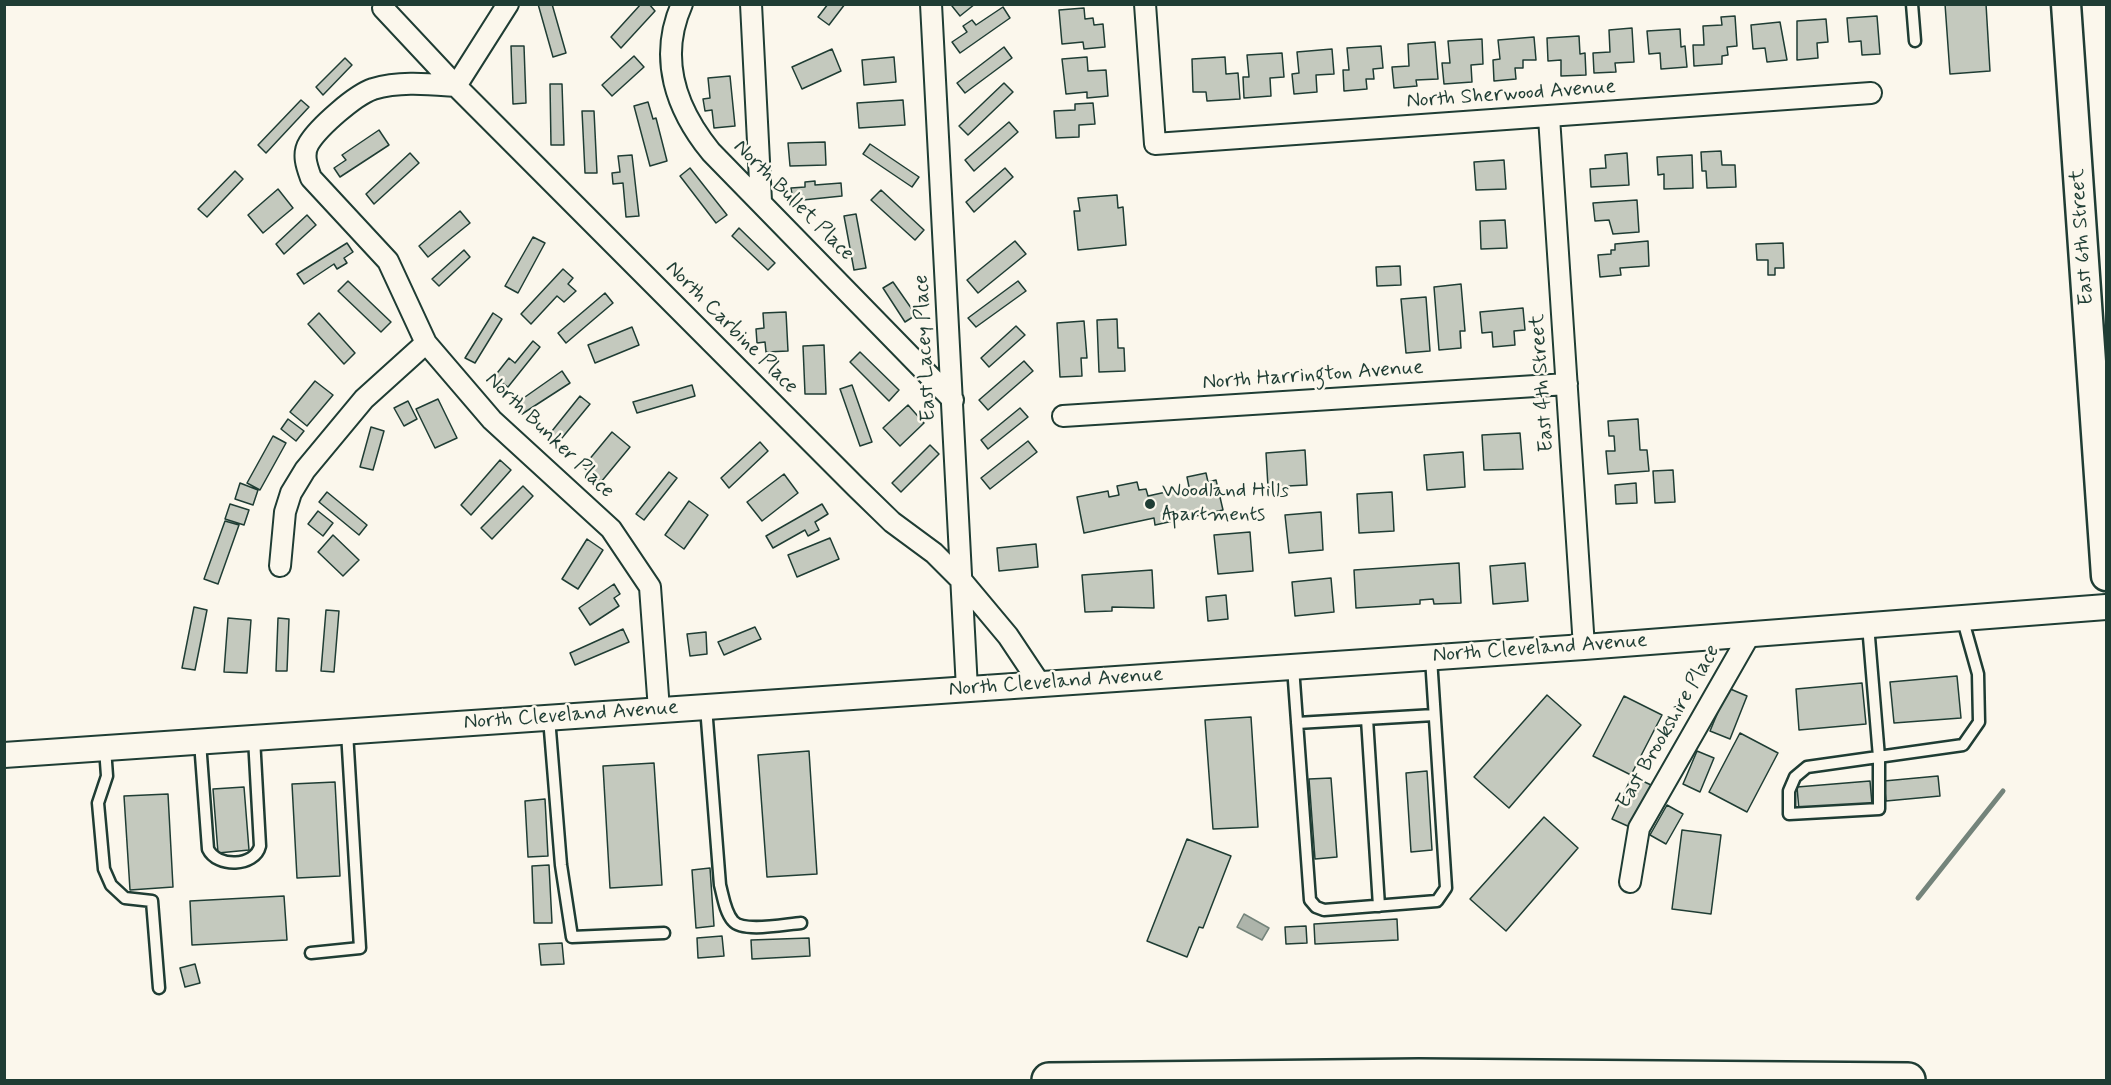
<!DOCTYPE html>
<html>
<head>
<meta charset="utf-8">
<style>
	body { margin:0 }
	#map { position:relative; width:2111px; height:1085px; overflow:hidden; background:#fbf7ec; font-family:Mynerve,sans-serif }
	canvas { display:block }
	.frame { position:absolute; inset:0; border:6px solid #1f3d34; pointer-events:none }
</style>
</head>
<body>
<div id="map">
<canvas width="2111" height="1085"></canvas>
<div class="frame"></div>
</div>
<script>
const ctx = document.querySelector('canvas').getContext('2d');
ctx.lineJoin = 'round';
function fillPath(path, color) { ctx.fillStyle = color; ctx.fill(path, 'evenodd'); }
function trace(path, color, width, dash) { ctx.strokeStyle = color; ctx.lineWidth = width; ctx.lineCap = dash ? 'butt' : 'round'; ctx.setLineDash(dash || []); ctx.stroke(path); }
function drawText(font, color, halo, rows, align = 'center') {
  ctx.font = font + ' Mynerve,sans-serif'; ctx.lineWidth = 5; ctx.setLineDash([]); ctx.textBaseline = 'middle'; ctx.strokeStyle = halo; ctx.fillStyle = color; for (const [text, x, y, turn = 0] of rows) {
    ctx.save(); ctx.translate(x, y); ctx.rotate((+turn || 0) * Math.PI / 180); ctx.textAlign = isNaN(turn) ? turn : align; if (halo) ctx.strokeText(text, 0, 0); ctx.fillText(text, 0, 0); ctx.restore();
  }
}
const water = new Path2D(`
	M1244,914L1269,928L1262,940L1237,927Z`);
const stream = new Path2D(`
	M1918,898L2003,791`);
const building = new Path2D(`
	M538,4H552L566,53L553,57Z
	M641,4H649L655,11L621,48L611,37Z
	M828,4H845L829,25L818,17Z
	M954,4H975L960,16L952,6Z
	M1945,4H1986L1990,71L1950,74Z
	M1003,7L1010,18L960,53L952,42L967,32L963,26L972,20L976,25Z
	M1084,8L1085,19L1093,18L1094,25L1103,24L1105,47L1084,49L1083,42L1062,44L1059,10Z
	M1735,16L1737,46L1727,47L1728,55L1722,56V64L1694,66L1693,45H1704L1703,26L1722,25L1721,17Z
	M1877,16L1880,54L1862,55L1861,41L1849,42L1847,18Z
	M1826,19L1828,42L1817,43L1818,58L1797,60V21Z
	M1780,22L1787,60L1767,62L1765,48L1753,49L1751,25Z
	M1632,28L1634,62L1615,63L1616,72L1594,73L1593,53L1610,52L1609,30Z
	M1680,29L1681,47L1685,46L1687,67L1661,69L1660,53L1649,54L1647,31Z
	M1579,36L1580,54L1585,53L1586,75L1561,76V60L1548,61L1547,38Z
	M1534,37L1536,60H1523V68H1515L1516,79L1494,81L1493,60L1500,59L1498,40Z
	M1482,39L1483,64L1471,65L1472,82L1444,84L1442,63H1450L1448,41Z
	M1435,42L1438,79L1416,80L1417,86L1394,88L1392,67L1409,66L1408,44Z
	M511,46H524L526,103L513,104Z
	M1381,46L1383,68L1373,69L1374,79H1366L1367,89L1344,91L1343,70H1349L1347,48Z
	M1004,47L1012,58L965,93L957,83Z
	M832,49L841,71L802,89L792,67Z
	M1332,49L1334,74L1316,75L1317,92L1294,94L1292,74L1299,73L1297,52Z
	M1282,53L1284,77L1270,78L1271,96L1244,98L1243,77H1249L1247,55Z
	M634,56L644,67L612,96L602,85Z
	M894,57L896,82L864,85L862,60Z
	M1087,57L1088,71L1106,70L1108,96L1087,98V92L1066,94L1062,59Z
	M1225,57L1226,74L1238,73L1240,99L1207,101L1206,92H1193L1192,59Z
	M345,58L352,65L323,95L316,87Z
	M730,76L735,126L714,128L712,110L705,111L703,99L710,98L708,78Z
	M1004,83L1013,92L968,135L959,126Z
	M550,84H562L564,145H551Z
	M301,100L309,107L266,153L258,145Z
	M903,100L905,125L859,128L857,103Z
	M648,102L653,119L656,118L667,161L650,166L634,106Z
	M1093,103L1095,124L1079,125V137L1056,138L1054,111L1075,110V104Z
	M582,111H594L597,173H585Z
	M1009,122L1018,132L974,171L965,160Z
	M379,130L389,145L340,177L334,168L346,160L342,155Z
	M825,142L826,165L790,166L788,143Z
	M870,144L919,177L912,187L863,154Z
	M1721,151L1722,165H1735L1736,187L1707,188L1706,171H1702L1701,152Z
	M410,153L419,163L374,204L366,194Z
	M1627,153L1629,185L1591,187L1590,169L1606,168L1605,155Z
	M632,155L639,216L626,217L623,183L613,184L612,173L620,172L618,156Z
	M1692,155L1693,188L1664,189V174L1658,175L1657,157Z
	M1504,160L1506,189L1476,190L1474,162Z
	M690,168L727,215L716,223L680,176Z
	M1005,168L1013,177L974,212L966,202Z
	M235,171L243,179L207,217L198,209Z
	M815,181V185L841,183L842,196L793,201L791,188L805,187V182Z
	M278,189L293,208L263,233L248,215Z
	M881,190L924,230L915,240L871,200Z
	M1117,195L1118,208L1123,207L1126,245L1078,250L1074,211H1080L1078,198Z
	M1637,200L1639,232L1613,234L1609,220L1595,221L1593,203Z
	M460,211L470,223L428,257L419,246Z
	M856,214L866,268L854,270L844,216Z
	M307,215L316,225L284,254L276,244Z
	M1505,220L1507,248L1481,249L1480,221Z
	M739,228L775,263L768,270L732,236Z
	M533,237L545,243L518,293L505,286Z
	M1015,241L1026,254L978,293L967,280Z
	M1648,241L1649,266L1620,268L1621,275L1600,277L1598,255L1611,254V250H1615V244Z
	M347,243L353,252L344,258L347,263L337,269L334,264L304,284L297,274Z
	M1783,243L1784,268H1775V275H1768V260H1757L1756,244Z
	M464,250L470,257L439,286L432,279Z
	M1400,266L1401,285L1377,286L1376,267Z
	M563,269L573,278L568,284L576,291L564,302L557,296L531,324L521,314Z
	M348,281L391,322L381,332L338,291Z
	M1018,281L1026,291L976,327L968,318Z
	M893,282L916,315L905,322L883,288Z
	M1461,284L1465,331H1460L1461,348L1439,350L1434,287Z
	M605,293L613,303L566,343L558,333Z
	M1426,297L1430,351L1406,353L1401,299Z
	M1523,308L1525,330L1514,331L1515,345L1493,347L1492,332L1482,333L1480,312Z
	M786,312L788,351L766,352L765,342L757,343L756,329L764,328L763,313Z
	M319,313L355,353L344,364L308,324Z
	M493,313L502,319L475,363L465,358Z
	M1117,319L1118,348H1124L1125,371L1099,372L1097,320Z
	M1084,321L1087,358H1081L1082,376L1060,377L1057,323Z
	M1016,326L1025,335L989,367L981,358Z
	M632,327L639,345L595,363L588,345Z
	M533,341L540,347L508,387L494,377L509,358L515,363Z
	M824,345L826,394H805L803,346Z
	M860,352L899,390L889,401L850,362Z
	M1024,361L1033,371L988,410L979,400Z
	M562,371L570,383L522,414L515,404Z
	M315,381L333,395L307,426L290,412Z
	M692,385L695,396L637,413L633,402Z
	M852,385L872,442L860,446L840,389Z
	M580,396L590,404L557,444L548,436Z
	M438,399L457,438L435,448L416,409Z
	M408,401L417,419L404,426L394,408Z
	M908,405L924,423L900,446L883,428Z
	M1020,408L1028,417L988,449L981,440Z
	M288,419L304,431L296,441L281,429Z
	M1638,419L1640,450H1647L1649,471L1608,474L1606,451H1615L1614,436H1609L1608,421Z
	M371,427L384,431L373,470L360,467Z
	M612,432L630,447L601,482L583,467Z
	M1520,433L1523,469L1484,470L1482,435Z
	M273,436L286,443L260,490L247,483Z
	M1028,441L1037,452L990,489L981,478Z
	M760,442L768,451L729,488L721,478Z
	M930,445L939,454L901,492L892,483Z
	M1305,450L1307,485L1268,487L1266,453Z
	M1463,452L1465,487L1427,490L1424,455Z
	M500,460L511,470L471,515L461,505Z
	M1673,470L1675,502L1655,503L1653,471Z
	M669,472L677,478L644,520L636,514Z
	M1206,473L1208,482L1216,480L1223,510L1155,525L1154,518L1084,533L1077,497L1108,491L1109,497L1119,495L1117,486L1137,482L1139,490L1146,489L1148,496L1189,487L1187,477Z
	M784,474L798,493L762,521L747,502Z
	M240,483L258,490L253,505L235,499Z
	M1636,483L1637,503L1616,504L1615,485Z
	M523,486L533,496L492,539L481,528Z
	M327,492L367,525L359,535L319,502Z
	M1392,492L1394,531L1359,533L1357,494Z
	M689,501L708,515L684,549L665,535Z
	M230,504L249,510L244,525L225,519Z
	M822,504L828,514L815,522L819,530L808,536L805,530L773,548L766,536Z
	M318,511L333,523L323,536L308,524Z
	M1321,512L1323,550L1289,553L1285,515Z
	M225,521L239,525L218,584L204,579Z
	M1250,532L1253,571L1218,574L1214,535Z
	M333,535L359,560L343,576L318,552Z
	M830,538L839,559L797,577L788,555Z
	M587,539L603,550L578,589L562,579Z
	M1036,544L1038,567L999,571L997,548Z
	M1459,563L1461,603L1434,604L1433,599L1420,600V604L1356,608L1354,570Z
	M1525,563L1528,601L1493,604L1490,566Z
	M1152,570L1154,608L1112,607V611L1085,612L1082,575Z
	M1331,578L1334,612L1295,616L1292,582Z
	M614,584L620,594L614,598L619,606L590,625L579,608Z
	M1226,595L1228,619L1208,621L1206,597Z
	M194,607L207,610L195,670L182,668Z
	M326,610L339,611L334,672L321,671Z
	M228,618L251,620L247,673L224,672Z
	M278,618L289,619L287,671H276Z
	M755,627L761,639L724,655L718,642Z
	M623,629L629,642L575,665L570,653Z
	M706,632L707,654L690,656L687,634Z
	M1957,676L1961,718L1894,723L1890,682Z
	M1862,683L1866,724L1799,730L1796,689Z
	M1728,688L1747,696L1730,739L1710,731Z
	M1547,695L1581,725L1509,808L1474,777Z
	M1624,696L1662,715L1631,775L1593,756Z
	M1251,717L1258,827L1213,829L1205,720Z
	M1740,733L1778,753L1747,812L1709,792Z
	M809,751L817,874L767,877L758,755Z
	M1697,751L1714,758L1700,792L1683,784Z
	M654,763L662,885L610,888L603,766Z
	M1427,771L1432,850L1411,852L1406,773Z
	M1632,776L1651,785L1632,828L1612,819Z
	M1938,776L1940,796L1886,801L1884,781Z
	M1331,778L1337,857L1315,859L1309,779Z
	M1870,781L1872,804L1799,810L1797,787Z
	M335,782L340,876L297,878L292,784Z
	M244,787L249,850L218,853L213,789Z
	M168,794L173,887L130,890L124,796Z
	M545,799L548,856L528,857L525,801Z
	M1667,805L1683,814L1666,844L1650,835Z
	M1544,817L1578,848L1506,931L1470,899Z
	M1682,830L1721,835L1711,914L1672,909Z
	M1187,839L1231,856L1203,928L1199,927L1187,957L1147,941Z
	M549,865L552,923H534L532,866Z
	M710,868L714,926L696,928L692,870Z
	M284,896L287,940L192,945L190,901Z
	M1397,919L1398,940L1315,944L1314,924Z
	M1306,926L1307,943L1286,944L1285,927Z
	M722,936L724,956L698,958L697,938Z
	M809,938L810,956L752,959L751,940Z
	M562,943L564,964L541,965L539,944Z
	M195,964L200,983L185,987L180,968Z`);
const service = new Path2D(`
	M1912,4L1915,41
	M1868,625L1879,757V809L1789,814V791L1795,777L1807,767L1963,745L1979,722L1978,674L1962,617
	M1293,667L1310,900L1316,907L1324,910L1437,901L1446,888L1431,658
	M706,707L720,885C723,896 725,912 733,921C743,933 786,924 801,923
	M549,718L561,865L572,937L664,933
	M1367,719L1379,906
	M1297,723L1434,715
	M200,742L208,849C217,868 255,867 260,846L254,738
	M105,748L107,776L98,803L104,869L111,885L125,898L152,901L159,988
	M311,953L360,948L347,732`);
const minor = new Path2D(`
	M508,4L456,86C428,84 400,81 373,89C355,95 319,127 309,143C302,154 307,167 311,178L388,261L426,343L492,420L611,529L650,587L659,710
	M682,4C658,58 676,109 711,152L953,400
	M751,4L761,201
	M931,4L967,689
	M1145,4L1155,144L1871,93
	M383,8L456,86L856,487L892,522L934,553L962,581L1008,636L1040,684
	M1549,117L1584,647
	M1063,416L1567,384
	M280,566L285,512L291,493L305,470L364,399L426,343
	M1630,882L1639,828L1750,634`);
const tertiary = new Path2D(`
	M4,755L1584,647L2106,607`);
const secondary = new Path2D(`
	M2066,4L2106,576`);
const motorway = new Path2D(`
	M1049,1080L1419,1076L1908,1080`);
const markers = [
	[1150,504,6,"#1f3d34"]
];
const streetNames = [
	["North Sherwood Avenue",1511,95,-4],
	["North Bullet Place",793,201,45],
	["East 6th Street",2083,237,-94],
	["North Carbine Place",731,328,45],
	["East Lacey Place",926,348,-93],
	["North Harrington Avenue",1313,376,-4],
	["East 4th Street",1543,383,-94],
	["North Bunker Place",549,436,44],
	["North Cleveland Avenue",1540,649,-4],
	["North Cleveland Avenue",1056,683,-4],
	["North Cleveland Avenue",571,716,-4],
	["East Brookshire Place",1669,727,-60]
];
const poiNames = [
	["Woodland Hills",1162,492],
	["Apartments",1162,516]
];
fillPath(water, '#adb4aa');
trace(water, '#74847b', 1.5);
trace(stream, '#74847b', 5);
fillPath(building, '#c4c9be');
trace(building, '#1f3d34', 1.5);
trace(service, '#1f3d34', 15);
trace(minor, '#1f3d34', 24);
trace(tertiary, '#1f3d34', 28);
trace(secondary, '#1f3d34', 33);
trace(motorway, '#1f3d34', 38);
trace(service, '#fbf7ec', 10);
trace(minor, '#fbf7ec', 20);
trace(tertiary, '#fbf7ec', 24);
trace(secondary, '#fbf7ec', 28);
trace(motorway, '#fbf7ec', 33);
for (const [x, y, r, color] of markers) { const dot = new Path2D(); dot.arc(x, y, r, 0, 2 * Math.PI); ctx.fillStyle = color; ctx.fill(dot); trace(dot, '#fbf7ec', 2); }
drawText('21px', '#1f3d34', '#fbf7ec', streetNames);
drawText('21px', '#1f3d34', '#fbf7ec', poiNames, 'left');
</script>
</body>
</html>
